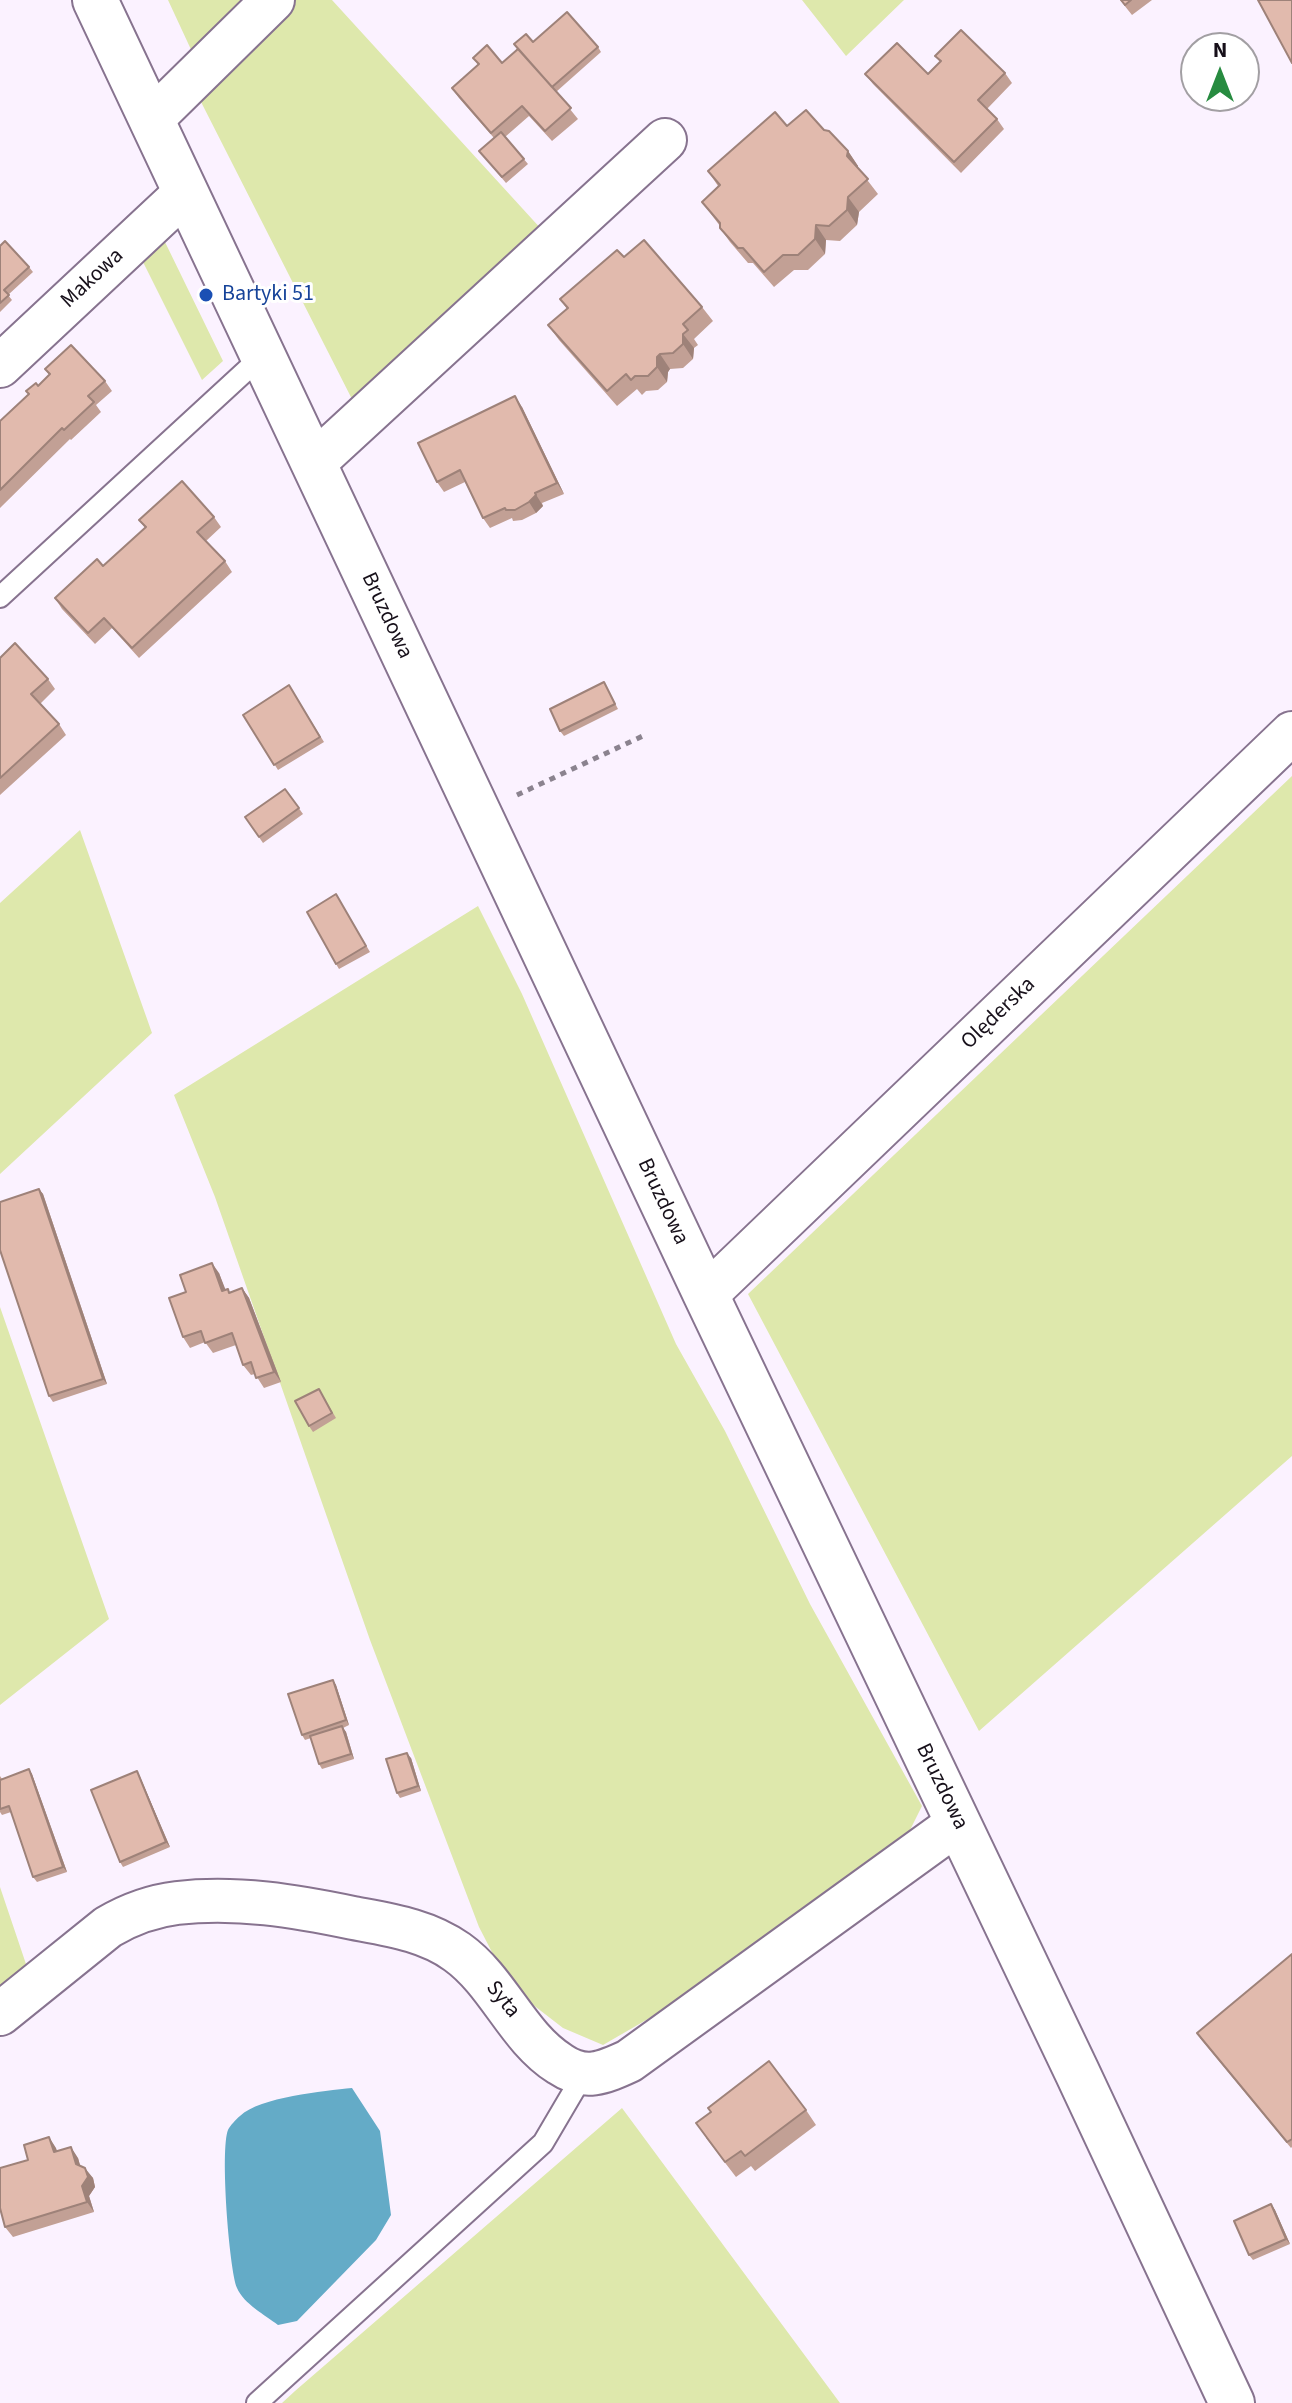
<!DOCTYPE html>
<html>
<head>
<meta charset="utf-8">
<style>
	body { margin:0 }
	#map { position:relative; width:1292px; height:2403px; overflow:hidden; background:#fbf2ff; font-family:"Source Sans 3",sans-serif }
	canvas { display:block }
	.north { position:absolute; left:1180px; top:32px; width:80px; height:80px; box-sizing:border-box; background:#fff; border:2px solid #a29fa3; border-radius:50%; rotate:0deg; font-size:22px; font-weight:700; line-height:32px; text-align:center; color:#17101a }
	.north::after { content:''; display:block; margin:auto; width:28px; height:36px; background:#278b40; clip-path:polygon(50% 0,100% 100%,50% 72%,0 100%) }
</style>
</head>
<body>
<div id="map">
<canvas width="1292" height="2403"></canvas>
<div class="north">N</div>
</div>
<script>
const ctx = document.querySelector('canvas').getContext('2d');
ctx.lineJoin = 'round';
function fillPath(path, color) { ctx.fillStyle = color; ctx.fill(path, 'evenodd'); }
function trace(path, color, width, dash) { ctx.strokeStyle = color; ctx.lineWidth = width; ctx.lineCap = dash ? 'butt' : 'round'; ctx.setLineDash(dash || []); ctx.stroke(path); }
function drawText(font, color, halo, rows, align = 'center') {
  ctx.font = font + ' "Source Sans 3",sans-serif'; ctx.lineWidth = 6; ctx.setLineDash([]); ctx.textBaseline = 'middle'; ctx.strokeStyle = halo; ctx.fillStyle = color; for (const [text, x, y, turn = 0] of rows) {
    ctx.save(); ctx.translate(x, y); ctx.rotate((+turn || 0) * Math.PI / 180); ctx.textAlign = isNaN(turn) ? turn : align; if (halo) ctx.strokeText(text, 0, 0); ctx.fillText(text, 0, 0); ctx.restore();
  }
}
const green = new Path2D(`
	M168,0H252L194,56Z
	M291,0H332L543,231L356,407L198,96Z
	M802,0H904L846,56Z
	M164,240L223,361L202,380L142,260Z
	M1292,776V1456L979,1731L748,1294Z
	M80,830L152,1033L0,1174V903Z
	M478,906L522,994L676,1344L725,1431L810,1604L922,1806L908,1834L679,2001L603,2045L563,2028L510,1987L479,1927L370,1640L215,1197L174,1095Z
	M0,1307L109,1619L0,1705Z
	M0,1887L27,1967L0,1989Z
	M622,2108L840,2403H282L295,2391Z`);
const water = new Path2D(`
	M352,2088L380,2131L391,2215L376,2240L297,2321L278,2325C265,2315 244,2304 237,2288C229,2268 220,2149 228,2130C230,2126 236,2119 240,2116C260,2097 324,2091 352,2088Z`);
const path = new Path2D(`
	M517,795L647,734`);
const lane = new Path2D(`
	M0,597L263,355
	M257,2403L543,2143L583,2075`);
const street = new Path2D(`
	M152,119L273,0
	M0,366L186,192
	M314,463L665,140
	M706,1295L1292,733
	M0,2014L108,1927C130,1914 152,1906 177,1903C236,1896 296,1906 353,1918C390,1925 426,1930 457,1952C499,1982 517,2037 560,2064C585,2081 603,2073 629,2061L958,1823`);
const secondary = new Path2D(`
	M95,0L706,1295L1077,2072L1232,2403`);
const wall = new Path2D(`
	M1120,0H1152L1132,15Z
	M533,42L598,47L601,52L556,92L578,119L552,141L529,116L505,137L528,164L506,183L479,151L494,138L459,98L452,88L478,65L473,58L502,63L517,49L514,44Z
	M935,56L1005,73L1012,83L987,109L997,119L1004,129L961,173L873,84L865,74H928L940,62Z
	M787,126L824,130L848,151L858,166V168L878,194L859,212L857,225L840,241L826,240L825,254L808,270H794L774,287L753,263H748L730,242L720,228V226L702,202L718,186L708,171Z
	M0,246L29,267L33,272L8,295L12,300L0,312Z
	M624,257L702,307L713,321L694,339L698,345L694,348L693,359L683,368L670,369L668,372L667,382L658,390L646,391L642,395L637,389L617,406L559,340L548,325L567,309L560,299Z
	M45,369L105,381L112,391L96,405L101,412L71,440L70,439L0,508V421L49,375Z
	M522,407L564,494L542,503L543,506L536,513L522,520L513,521L512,518L490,528L483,518L465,482L444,492L437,482Z
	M214,517L221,527L206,541L225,561L232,572L139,658L112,628L95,644L62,609L55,598L103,566L145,528L139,520Z
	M0,658L48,679L55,689L40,704L59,724L66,735L0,795Z
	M604,682L618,709L564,736L560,731Z
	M289,685L324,742L278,770L243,715Z
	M285,789L303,814L263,843L245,817Z
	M339,899L370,952L339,969L336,964Z
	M39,1189L43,1194L107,1384L53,1402L49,1396Z
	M219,1273L225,1290L230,1292L242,1288L249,1298L281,1382L264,1388L255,1374L251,1375L243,1365L236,1345L213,1353L205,1342L190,1348L183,1337L186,1292Z
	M319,1389L336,1418L313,1432L309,1426Z
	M333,1680L336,1685L349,1725L343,1728L346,1732L354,1759L322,1769L319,1764L311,1738L305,1740L302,1735Z
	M411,1758L421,1791L400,1798L397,1793Z
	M29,1769L32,1774L67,1872L37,1882L33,1877L11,1812L2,1815L0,1812V1776L2,1779Z
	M140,1777L170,1847L123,1867L120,1862Z
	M1292,1954V2147L1291,2148L1200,2038Z
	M708,2108L806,2110L816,2125L755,2171L751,2166L736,2177L706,2138L711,2112Z
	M49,2137L57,2151L78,2158L80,2166L93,2178L95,2187L89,2196L94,2212L13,2237L5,2227L28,2160Z
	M1271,2204L1275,2210L1290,2244L1253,2260L1249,2255Z`);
const shadedWall = new Path2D(`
	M848,151L858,166L857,171L847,156Z
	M848,197L859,212L857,225L847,210Z
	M816,225L826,240L825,254L815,239Z
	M683,334L694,348L693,359L683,344Z
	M660,354L670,369L668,372L667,382L657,367V357Z
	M515,396L522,407L564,494L557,483Z
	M535,493L543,506L536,513L529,502Z
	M39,1189L43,1194L107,1384L103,1379Z
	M212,1263L219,1273L230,1301L222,1291Z
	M242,1288L249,1298L281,1382L274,1372Z
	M333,1680L336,1685L349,1725L346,1720Z
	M342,1726L346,1732L354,1759L351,1754Z
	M407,1753L411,1758L421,1791L418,1786Z
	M29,1769L32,1774L67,1872L63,1867Z
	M137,1771L140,1777L170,1847L166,1842Z
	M49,2137L56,2148L61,2163L54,2152Z
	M71,2147L78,2158L83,2175L76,2164Z
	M85,2168L93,2178L95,2187L89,2196L94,2212L87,2202L82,2186Z
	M1271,2204L1275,2210L1290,2244L1286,2239Z`);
const building = new Path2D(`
	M1121,0H1131L1125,5Z
	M1258,0H1292V63Z
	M567,12L598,47L552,87L514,44L526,34L533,42Z
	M961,30L1005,73L978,100L997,119L954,162L865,74L897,43L928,74L941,61L935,56Z
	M487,45L502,63L518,49L571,108L545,131L522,106L491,133L452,88L479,64L473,58Z
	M806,110L824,130L829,131L848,151L847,156L868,179L848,197L847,210L829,226L816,225L815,239L798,255H783L764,272L743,248H738L720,228V223L702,202L720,185L708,171L775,112L787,126Z
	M501,132L524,159L502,177L479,151Z
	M644,240L702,307L683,324L688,330L683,334V344L673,353L660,354L657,357V367L648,376H635L631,380L626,374L607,391L548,325L568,308L560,299L617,250L624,257Z
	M5,241L29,267L4,290L9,295L0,303V246Z
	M71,345L105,381L88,396L94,402L64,430L62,428L0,490V421L29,394L26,391L36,383L38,386L50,374L45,369Z
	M515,396L557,483L535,493L536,495L529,502L515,510H506L505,508L483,518L460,470L437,482L418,443Z
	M182,481L214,517L197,532L225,561L132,648L104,618L88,633L55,598L97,559L103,566L146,527L139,520Z
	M15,643L48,679L31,694L59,724L0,778V658Z
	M604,682L615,704L560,731L550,709Z
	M289,685L320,737L274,765L243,715Z
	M285,789L299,808L259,837L245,817Z
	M336,894L366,946L336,964L307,912Z
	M39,1189L103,1379L49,1396L0,1250V1202Z
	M212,1263L222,1291L228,1289L229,1293L242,1288L274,1372L256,1378L251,1362L243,1365L232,1333L205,1343L201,1331L183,1337L169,1298L186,1292L180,1275Z
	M319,1389L332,1413L309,1426L295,1401Z
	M333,1680L346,1720L302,1735L288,1694Z
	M342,1726L351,1754L319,1764L310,1736Z
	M407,1753L418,1786L397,1793L386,1759Z
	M29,1769L63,1867L33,1877L9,1806L0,1809V1780Z
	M137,1771L166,1842L120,1862L91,1790Z
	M1292,1954V2139L1287,2142L1197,2033Z
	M769,2061L806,2110L745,2156L741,2151L725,2162L696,2123L711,2112L708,2108Z
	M49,2137L54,2152L71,2147L76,2164L85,2168L88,2177L82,2186L87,2202L5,2227L0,2208V2168L28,2160L24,2145Z
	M1271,2204L1286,2239L1249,2255L1234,2221Z`);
const markers = [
	[206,295,8,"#1a4fb4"]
];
const streetNames = [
	["Makowa",93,279,-43],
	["Bruzdowa",386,616,65],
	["Olęderska",999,1014,-44],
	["Bruzdowa",662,1202,65],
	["Bruzdowa",941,1787,64],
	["Syta",502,2000,51]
];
const transitNames = [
	["Bartyki 51",222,295]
];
fillPath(green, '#dee8ac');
fillPath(water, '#64abc7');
trace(lane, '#87738f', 24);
trace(street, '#87738f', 46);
trace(secondary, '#87738f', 48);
trace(path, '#8b838f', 5, [6, 6]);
trace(lane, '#fff', 20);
trace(street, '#fff', 42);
trace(secondary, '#fff', 44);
fillPath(wall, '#c2a095');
fillPath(shadedWall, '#9e8279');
fillPath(building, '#e1baad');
trace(building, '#9e8279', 2);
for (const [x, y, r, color] of markers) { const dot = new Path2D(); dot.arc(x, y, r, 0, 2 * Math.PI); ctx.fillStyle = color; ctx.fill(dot); trace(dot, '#fff', 3); }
drawText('22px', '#17101a', '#fff', streetNames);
drawText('22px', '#164399', '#fff', transitNames, 'left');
</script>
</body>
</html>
